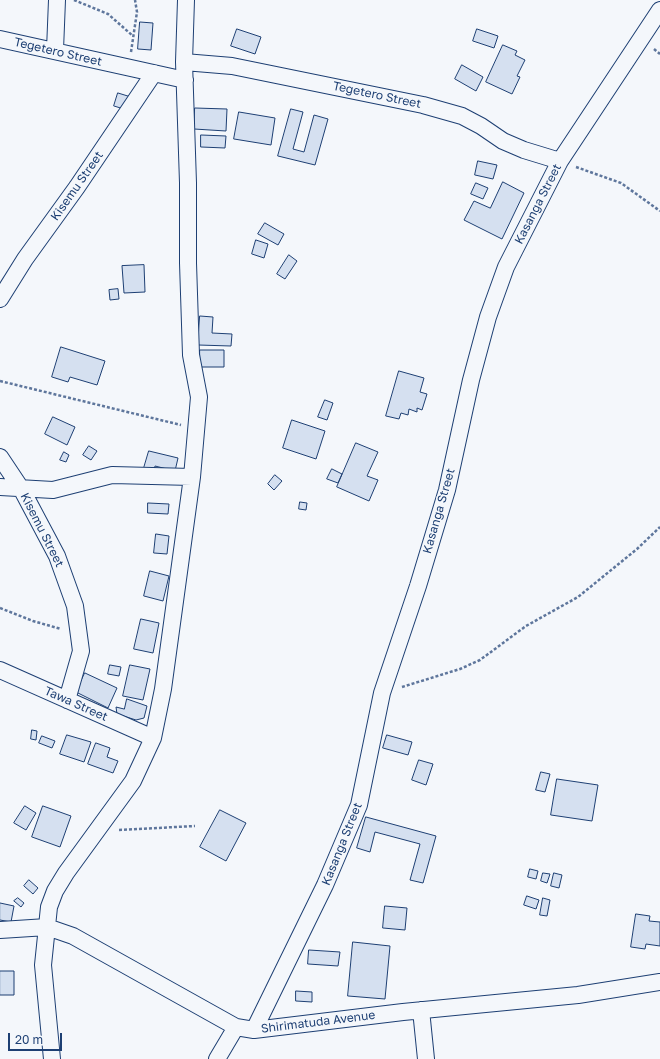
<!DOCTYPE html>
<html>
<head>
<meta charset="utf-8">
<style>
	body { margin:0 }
	#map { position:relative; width:660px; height:1059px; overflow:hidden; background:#f4f7fb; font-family:"Golos Text",sans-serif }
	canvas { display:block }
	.scale { position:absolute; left:8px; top:1033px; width:54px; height:18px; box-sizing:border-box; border:2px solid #1d3f73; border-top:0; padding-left:5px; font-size:12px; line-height:14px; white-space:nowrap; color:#1d3f73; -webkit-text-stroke:3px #f4f7fb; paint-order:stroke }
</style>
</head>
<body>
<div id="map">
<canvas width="660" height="1059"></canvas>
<div class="scale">20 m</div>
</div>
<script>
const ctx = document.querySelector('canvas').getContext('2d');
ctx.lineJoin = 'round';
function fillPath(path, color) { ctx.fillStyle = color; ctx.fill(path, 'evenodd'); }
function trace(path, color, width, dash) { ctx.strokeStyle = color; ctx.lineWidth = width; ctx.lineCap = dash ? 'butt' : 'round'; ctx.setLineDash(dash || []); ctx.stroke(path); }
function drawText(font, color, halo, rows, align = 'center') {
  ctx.font = font + ' "Golos Text",sans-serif'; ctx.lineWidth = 3; ctx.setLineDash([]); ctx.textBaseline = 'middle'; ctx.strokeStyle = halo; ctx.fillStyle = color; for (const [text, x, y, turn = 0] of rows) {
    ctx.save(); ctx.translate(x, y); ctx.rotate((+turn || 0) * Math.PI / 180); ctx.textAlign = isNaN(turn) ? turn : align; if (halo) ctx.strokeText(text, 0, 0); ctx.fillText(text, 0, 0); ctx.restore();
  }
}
const building = new Path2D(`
	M140,22L153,23L151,50L138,49Z
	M237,29L261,37L255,54L231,46Z
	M477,29L498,36L494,48L473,41Z
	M503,45L517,51L515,55L525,60L517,76L520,77L512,94L486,82Z
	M462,65L483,77L476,91L455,79Z
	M118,93L131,97L127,110L114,106Z
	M195,108L227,109L226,131L194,129Z
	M291,109L303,112L293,149L304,152L314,115L328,119L315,165L278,156Z
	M239,112L275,118L271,145L234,139Z
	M201,135L226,136L225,148L201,147Z
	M478,161L497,165L493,179L475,175Z
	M503,182L524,193L502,239L464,220L474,201L490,208Z
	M476,183L488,188L483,199L471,194Z
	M265,223L284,234L278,245L258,234Z
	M256,240L268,244L264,258L252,254Z
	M289,255L297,261L285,279L277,274Z
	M144,265L145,292L124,293L122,266Z
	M118,289L119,299L110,300L109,290Z
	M200,316L213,317L212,333L232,334L231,346L198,345Z
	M61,347L105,361L97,385L70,377L68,382L52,377Z
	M200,350H224V367H200Z
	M399,371L424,378L420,392L427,394L422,410L417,408V412L409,409L408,415L401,413L399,419L386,416Z
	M325,400L333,403L327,420L318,417Z
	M53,417L75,427L67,445L45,434Z
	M292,420L325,431L316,459L283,448Z
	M356,443L378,452L367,476L378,480L369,501L337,487Z
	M89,446L97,451L91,460L83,455Z
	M149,451L178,458L175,471L155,466L154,471L144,468Z
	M64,452L69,455L66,462L60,460Z
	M332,469L342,474L338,483L327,479Z
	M275,475L282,481L274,490L268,484Z
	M300,502L307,503L306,510L299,509Z
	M148,503L169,504L168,514L148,513Z
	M156,534L169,536L167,554L154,553Z
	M150,571L169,576L163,601L144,596Z
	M141,619L159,623L153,653L134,649Z
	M110,665L121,667L119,676L108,674Z
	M130,665L150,669L143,700L123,696Z
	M85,673L117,688L108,708L76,692Z
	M127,699L147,706L144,718L136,720L117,714L116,707L124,709Z
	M32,730L37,731L36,740L31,739Z
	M67,735L91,742L84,762L60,754Z
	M387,735L412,742L408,755L383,748Z
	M42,736L55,741L52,748L39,743Z
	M96,743L110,748L107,757L118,761L113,773L88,764Z
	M419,760L433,764L426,785L412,780Z
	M541,772L550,774L545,792L536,790Z
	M557,779L598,785L592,821L551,815Z
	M25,806L36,813L26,830L14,823Z
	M43,806L71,816L60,847L32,837Z
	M220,810L246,823L226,861L200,847Z
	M366,817L436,836L423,883L410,880L420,844L375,832L370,852L357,848Z
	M530,869L538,871L536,879L528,877Z
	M543,873L550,874L547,883L541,881Z
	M554,873L562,875L559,888L551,886Z
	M29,880L38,888L33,894L24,886Z
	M527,896L539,900L536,909L524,905Z
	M18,898L24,903L21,907L14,901Z
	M543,898L550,900L547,916L540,915Z
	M0,903L14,906L11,922L0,920Z
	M385,906L407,908L405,930L383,928Z
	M636,914L650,916L649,921L660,922V946L646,944L645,949L631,947Z
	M353,942L390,946L385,999L348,996Z
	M309,950L340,952L338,966L308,964Z
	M0,971H14V995H0Z
	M296,991L312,992V1002L296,1001Z`);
const path = new Path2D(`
	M74,0L108,14L133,36
	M654,49L660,54
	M131,52L137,12L135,0
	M576,167L621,183L660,211
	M0,381L181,425
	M0,608L33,621L61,629
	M402,687L460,669L480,660L526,626L578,597L637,549L660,527
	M119,830L195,826`);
const street = new Path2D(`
	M0,39L185,80
	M55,50L57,0
	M184,62L232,66L423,105L462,116L481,126L503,141L524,150L560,161
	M0,299L25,259L77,187L154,73
	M0,457L22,490L57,556L75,606L81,651L67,700
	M0,487L53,490L112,475L192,477
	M0,670L153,738
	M0,930L47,927L73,936L236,1027L254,1030L403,1012L578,995L660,982
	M421,1010L426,1059
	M254,1030L325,885L359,805L382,693L418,586L447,490L471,380L488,317L506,267L560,161L660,10
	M52,1059L43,965L49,907L55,891L66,873L133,781L153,738L163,689L192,477L199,397L191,355L188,263V183L184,62L186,0
	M217,1059L236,1027`);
const streetNames = [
	["Tegetero Street",58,52,13],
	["Tegetero Street",377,95,12],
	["Kisemu Street",77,186,-55],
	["Kasanga Street",538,204,-63],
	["Kasanga Street",439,511,-74],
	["Kisemu Street",42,530,63],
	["Tawa Street",76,704,24],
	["Kasanga Street",342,844,-68],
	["Shirimatuda Avenue",318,1022,-7]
];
fillPath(building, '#d5e0f0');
trace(building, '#1d3f73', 1);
trace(street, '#1d3f73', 18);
trace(path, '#5e769c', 2.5, [3, 2]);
trace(street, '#f4f7fb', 16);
drawText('12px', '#1d3f73', '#f4f7fb', streetNames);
</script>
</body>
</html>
